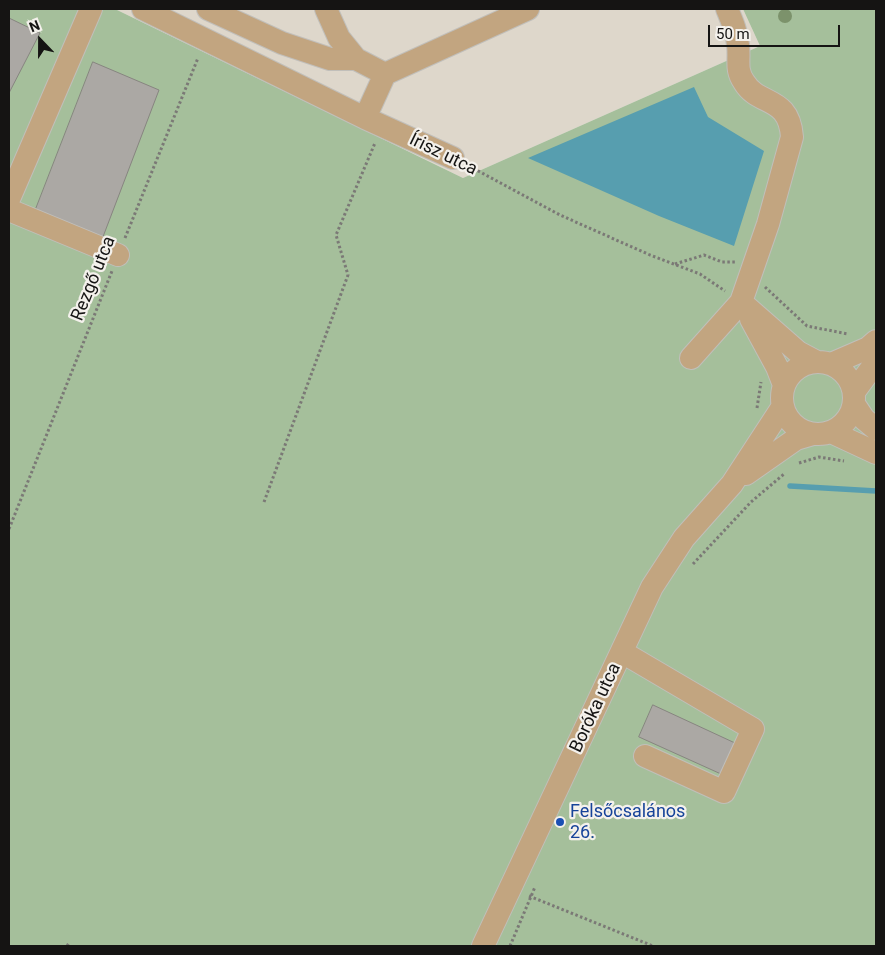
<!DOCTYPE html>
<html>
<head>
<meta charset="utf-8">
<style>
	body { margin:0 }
	#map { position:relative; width:885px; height:955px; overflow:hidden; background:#e7e4df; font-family:Roboto,sans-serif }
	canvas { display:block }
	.frame { position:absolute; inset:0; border:10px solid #151413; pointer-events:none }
	.north { position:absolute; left:15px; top:15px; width:50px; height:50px; -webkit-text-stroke:4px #f4f1ec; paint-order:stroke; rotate:338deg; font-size:14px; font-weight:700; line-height:20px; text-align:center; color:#151413 }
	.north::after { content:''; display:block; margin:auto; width:18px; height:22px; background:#151413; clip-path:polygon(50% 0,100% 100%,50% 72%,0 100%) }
	.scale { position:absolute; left:708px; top:25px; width:132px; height:22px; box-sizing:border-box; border:2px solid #151413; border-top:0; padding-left:6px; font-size:15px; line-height:18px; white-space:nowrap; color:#151413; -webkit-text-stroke:4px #f4f1ec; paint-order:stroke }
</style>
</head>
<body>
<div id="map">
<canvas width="885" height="955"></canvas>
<div class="frame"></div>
<div class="north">N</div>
<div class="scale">50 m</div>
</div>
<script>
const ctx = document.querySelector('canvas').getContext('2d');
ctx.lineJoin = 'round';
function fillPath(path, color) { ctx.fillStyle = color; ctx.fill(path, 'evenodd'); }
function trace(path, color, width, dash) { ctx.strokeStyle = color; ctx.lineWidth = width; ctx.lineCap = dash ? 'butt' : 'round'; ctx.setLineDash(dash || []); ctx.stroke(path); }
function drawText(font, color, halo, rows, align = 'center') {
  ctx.font = font + ' Roboto,sans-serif'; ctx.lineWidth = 4.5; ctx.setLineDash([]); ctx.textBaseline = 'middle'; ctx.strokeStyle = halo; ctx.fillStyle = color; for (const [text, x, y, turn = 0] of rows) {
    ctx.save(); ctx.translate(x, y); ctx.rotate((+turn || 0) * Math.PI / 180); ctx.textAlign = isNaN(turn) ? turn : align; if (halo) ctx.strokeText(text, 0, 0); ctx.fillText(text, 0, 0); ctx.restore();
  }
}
const built = new Path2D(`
	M115,9H743L760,46L463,178Z`);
const green = new Path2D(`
	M9,9H115L463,178L760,46L743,9H876V946H9Z`);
const water = new Path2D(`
	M694,87L708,117L764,151L734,246L659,216L528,158Z`);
const stream = new Path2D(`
	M790,486L876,491`);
const building = new Path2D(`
	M9,18L40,33L9,93Z
	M93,62L159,90L101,242L34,214Z
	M653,705L735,743L721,774L639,737Z`);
const path = new Path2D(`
	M469,166L560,215L650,255L700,274L725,291
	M125,238L198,58
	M675,264L704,255L722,262H736
	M765,287L807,326L848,334
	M757,408L761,382
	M799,463L819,457L844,461
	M264,502L348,275L336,235L375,143
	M9,529L112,271
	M693,564L751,502L784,474
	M529,896L653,946
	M67,946L69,943
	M510,946L535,887`);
const minor = new Path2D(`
	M143,9L365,118L453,158
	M208,9L282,43L330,59H356L385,74
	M326,9L339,38L356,59
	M365,118L385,74L528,9
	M9,199L91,9
	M9,210L118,255
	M741,302L798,352L817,362
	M751,319L777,367L784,385
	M691,358L741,302L768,224L792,137C789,95 759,107 744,82C735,69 740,60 738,45C737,32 732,21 727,9
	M782 398a36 36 0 1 1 72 0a36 36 0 1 1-72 0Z
	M831,364L868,348L876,341
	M854,392L876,362
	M854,404L864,419L876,429
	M831,432L876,453
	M746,474L796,439L813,434
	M622,652L753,729L724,792L645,756
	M483,946L652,587L684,538L732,484L783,406`);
const trees = [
	[785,16]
];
const markers = [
	[560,822,5,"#1a4fb4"]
];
const streetNames = [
	["Írisz utca",443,155,26],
	["Rezgő utca",94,279,-68],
	["Boróka utca",596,708,-65]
];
const transitNames = [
	["Felsőcsalános",570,812],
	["26.",570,833]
];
fillPath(built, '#ded7cb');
fillPath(green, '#a5bf9b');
fillPath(water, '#579eaf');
trace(stream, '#579eaf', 5.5);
fillPath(building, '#aba8a4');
trace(building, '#878580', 1);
trace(minor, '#c1bfba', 24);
trace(path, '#7b7976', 3, [2.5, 2.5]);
trace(minor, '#c2a580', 22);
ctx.fillStyle = '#7c926b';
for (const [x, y] of trees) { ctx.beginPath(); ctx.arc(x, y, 7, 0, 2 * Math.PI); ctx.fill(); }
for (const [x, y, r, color] of markers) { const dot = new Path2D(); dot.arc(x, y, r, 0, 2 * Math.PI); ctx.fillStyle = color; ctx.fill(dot); trace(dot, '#f4f1ec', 2); }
drawText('18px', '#151413', '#f4f1ec', streetNames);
drawText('18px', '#164399', '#f4f1ec', transitNames, 'left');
</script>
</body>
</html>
